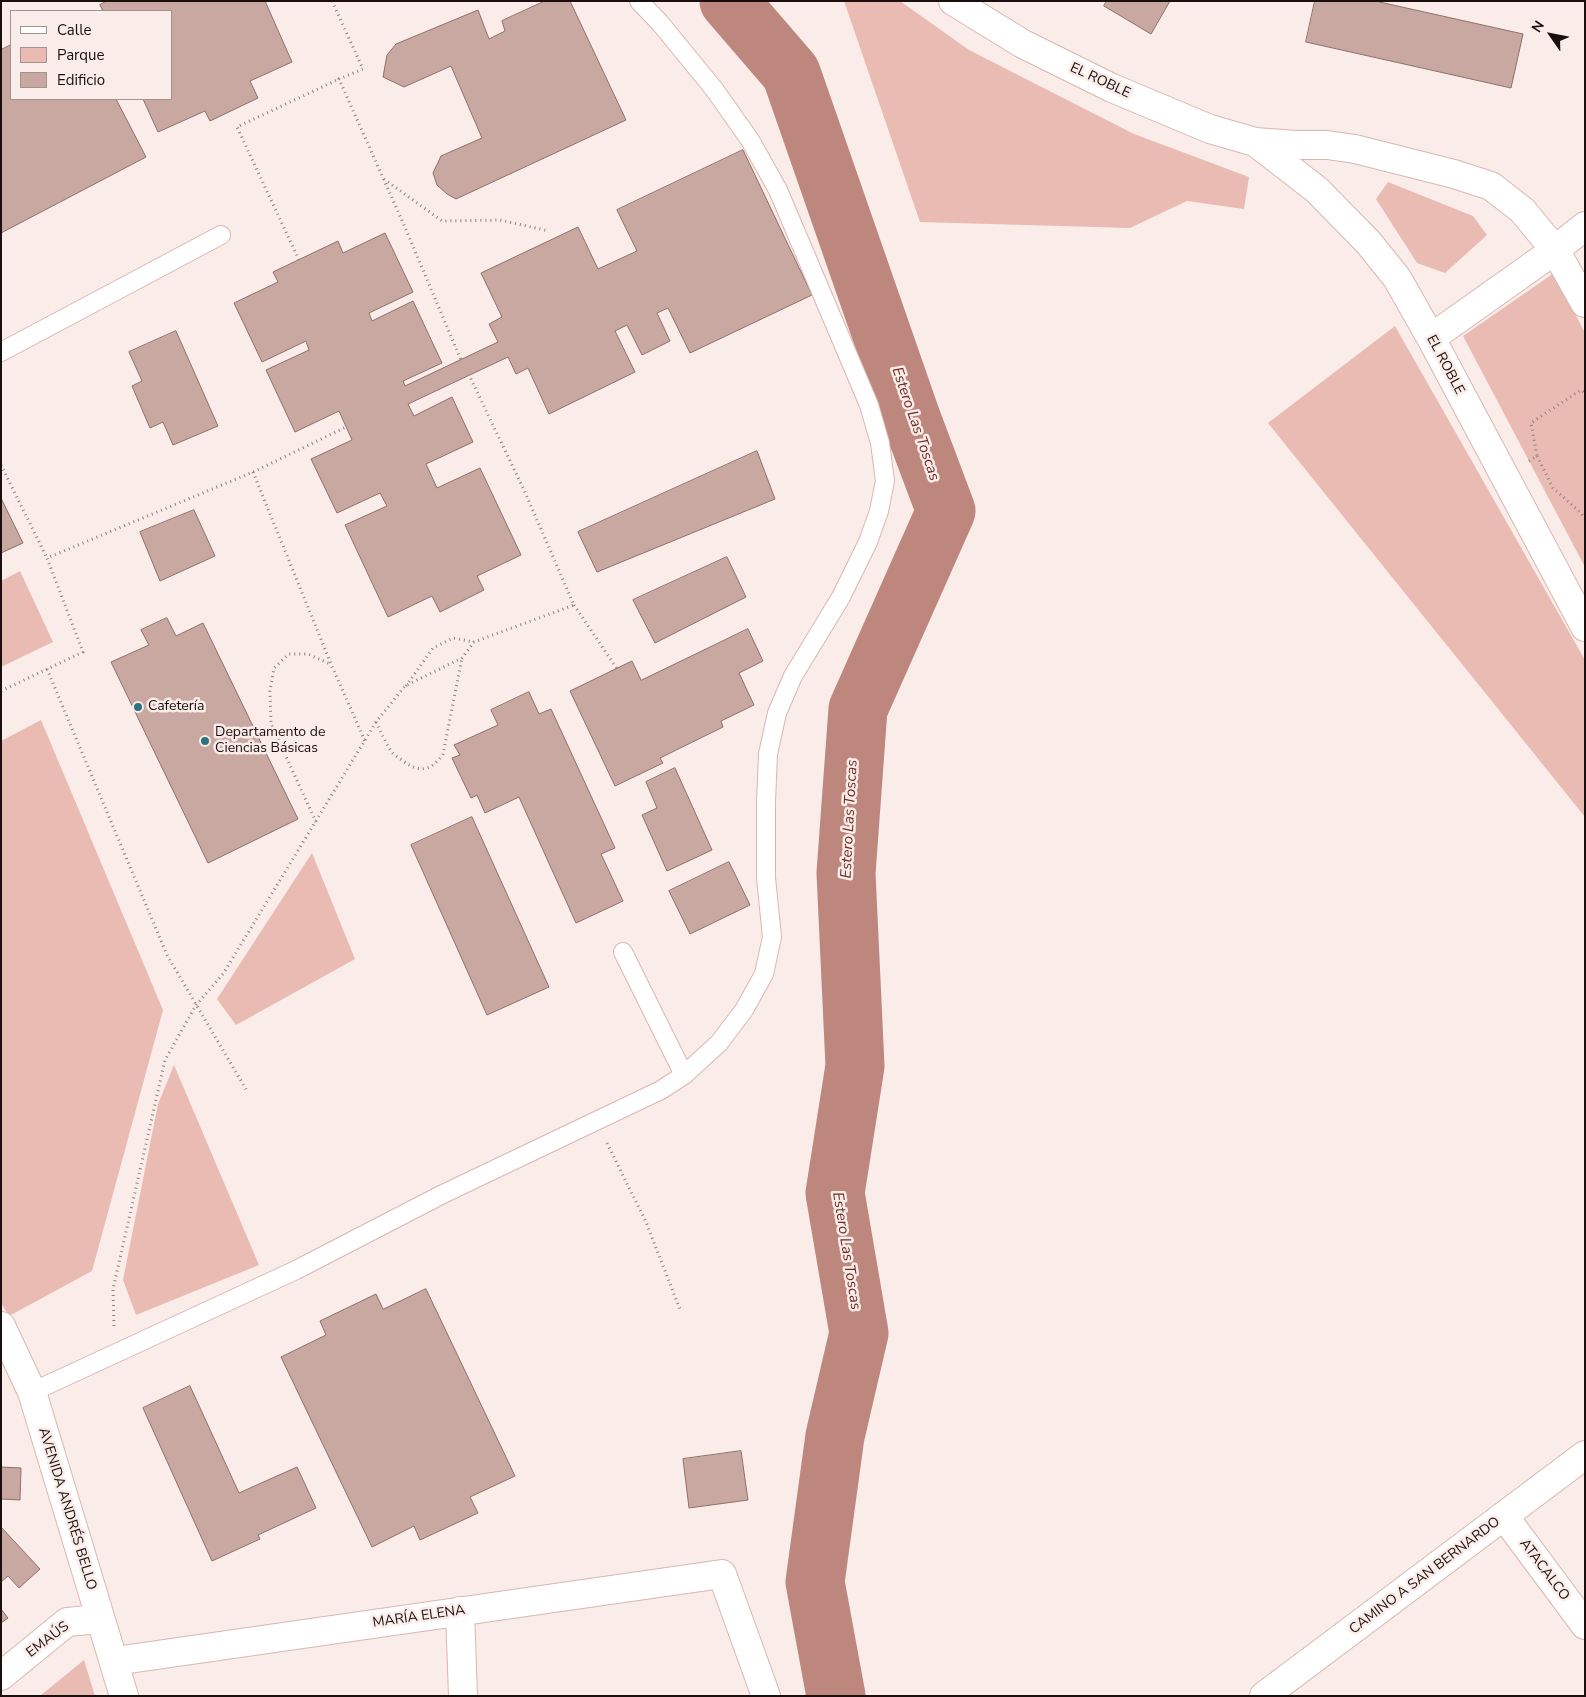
<!DOCTYPE html>
<html>
<head>
<meta charset="utf-8">
<style>
	body { margin:0 }
	#map { position:relative; width:1586px; height:1697px; overflow:hidden; background:#faece9; font-family:"Nunito Sans",sans-serif }
	canvas { display:block }
	.frame { position:absolute; inset:0; border:2px solid #1a0f0d; pointer-events:none }
	.legend { position:absolute; left:10px; top:10px; width:162px; height:90px; box-sizing:border-box; background:#faece9; border:1px solid #a09491; margin:0; padding:6px 9px; list-style:none; font-size:15px; color:#1a0f0d }
	.legend li { display:flex; align-items:center; gap:10px; height:25px }
	.legend b { width:25px; border:1px solid #a09491 }
	.north { position:absolute; left:1526px; top:10px; width:50px; height:50px; -webkit-text-stroke:4px #faece9; paint-order:stroke; rotate:303deg; font-size:14px; font-weight:700; line-height:20px; text-align:center; color:#1a0f0d }
	.north::after { content:''; display:block; margin:auto; width:18px; height:22px; background:#1a0f0d; clip-path:polygon(50% 0,100% 100%,50% 72%,0 100%) }
</style>
</head>
<body>
<div id="map">
<canvas width="1586" height="1697"></canvas>
<div class="frame"></div>
<ul class="legend">
<li><b style="height:6px;background:#fff"></b>Calle</li>
<li><b style="height:14px;background:#eabbb2"></b>Parque</li>
<li><b style="height:14px;background:#caa8a2"></b>Edificio</li>
</ul>
<div class="north">N</div>
</div>
<script>
const ctx = document.querySelector('canvas').getContext('2d');
ctx.lineJoin = 'round';
function fillPath(path, color) { ctx.fillStyle = color; ctx.fill(path, 'evenodd'); }
function trace(path, color, width, dash) { ctx.strokeStyle = color; ctx.lineWidth = width; ctx.lineCap = dash ? 'butt' : 'round'; ctx.setLineDash(dash || []); ctx.stroke(path); }
function drawText(font, color, halo, rows, align = 'center') {
  ctx.font = font + ' "Nunito Sans",sans-serif'; ctx.lineWidth = 5; ctx.setLineDash([]); ctx.textBaseline = 'middle'; ctx.strokeStyle = halo; ctx.fillStyle = color; for (const [text, x, y, turn = 0] of rows) {
    ctx.save(); ctx.translate(x, y); ctx.rotate((+turn || 0) * Math.PI / 180); ctx.textAlign = isNaN(turn) ? turn : align; if (halo) ctx.strokeText(text, 0, 0); ctx.fillText(text, 0, 0); ctx.restore();
  }
}
const green = new Path2D(`
	M844,1H900L969,50L1134,134L1249,177L1244,209L1187,201L1130,228L920,222Z
	M1388,182L1473,216L1487,235L1445,273L1417,263L1376,199Z
	M1554,273L1585,333V567L1463,336Z
	M1395,326L1585,660V817L1268,423Z
	M20,571L53,642L1,667V581Z
	M41,720L163,1010L92,1271L9,1316L1,1303V741Z
	M312,853L355,959L236,1025L217,999Z
	M174,1065L259,1265L136,1315L123,1280L158,1104Z
	M84,1660L95,1696H40Z`);
const river = new Path2D(`
	M729,1L791,73L911,418L946,511L858,709L846,873L855,1066L835,1193L859,1333L835,1436L815,1582L836,1696`);
const building = new Path2D(`
	M107,1H265L292,62L250,81L258,98L210,121L205,111L158,132L143,99H171V11H103L100,5Z
	M545,1H570L626,120L456,199L447,194L437,185L433,173L441,156L482,138L451,66L404,87L383,77L387,55L396,44L478,10L489,39L505,31L502,21Z
	M1107,1H1170L1151,34L1104,6Z
	M1315,1H1375L1523,34L1511,88L1306,42Z
	M11,45V99H116L146,157L1,233V50Z
	M743,150L812,295L690,353L668,308L657,313L670,341L642,355L627,325L615,331L635,372L549,414L528,368L516,374L508,357L408,404L414,416L452,397L473,442L426,464L437,488L480,468L521,555L477,576L484,590L440,612L432,596L388,617L345,525L387,506L380,493L337,513L311,459L352,440L339,411L295,432L266,370L309,350L306,341L262,362L234,303L278,282L273,272L338,241L343,253L385,233L413,292L369,313L372,321L413,301L442,363L403,381L405,386L498,342L489,324L502,317L481,273L578,227L598,269L637,251L617,210Z
	M176,331L218,426L173,445L163,422L150,428L132,386L142,381L129,352Z
	M757,451L775,499L597,572L578,532Z
	M1,498L23,543L1,553Z
	M194,510L215,556L160,581L140,532Z
	M727,557L746,597L655,643L633,600Z
	M167,618L176,636L203,623L298,819L208,863L111,662L149,645L141,630Z
	M748,629L763,661L739,673L754,705L721,721L723,727L660,758L663,763L615,786L570,691L632,661L641,680Z
	M529,692L539,714L551,709L615,848L601,854L623,901L576,923L519,797L485,813L477,795L471,798L452,758L460,755L454,745L498,725L491,710Z
	M675,768L712,850L667,871L642,815L657,808L646,782Z
	M472,817L549,987L487,1015L411,845Z
	M729,862L750,905L690,934L669,891Z
	M426,1289L515,1476L470,1497L478,1513L420,1540L414,1526L372,1547L281,1357L326,1335L320,1321L376,1294L383,1309Z
	M190,1386L239,1493L297,1467L316,1508L258,1535L260,1539L212,1561L143,1408Z
	M741,1451L748,1500L689,1508L683,1459Z
	M1,1467L21,1468L20,1500L1,1499Z
	M1,1527L40,1569L19,1588L8,1576L1,1582Z
	M1,1609L8,1618L1,1623Z`);
const path = new Path2D(`
	M332,1L363,69L339,79L404,225L461,360
	M384,179L442,221L500,220L549,231
	M299,260L237,127L339,79
	M1537,456L1553,488L1581,513L1585,519
	M1529,461L1537,456L1531,423L1581,390L1585,393
	M1,465L47,558
	M253,472L331,664L365,741
	M574,605L617,669
	M47,669L167,955L247,1091
	M406,686L433,648L453,638L474,642
	M1,691L83,652L47,558L253,472L346,427
	M376,722C381,732 385,742 391,751C394,755 399,758 403,761C420,774 432,770 443,754L462,658
	M316,822L271,724L270,691L274,668L289,654H308L330,664
	M607,1143L646,1222L681,1312
	M114,1326L113,1289L165,1060L196,1005L223,974L376,722L405,686L462,658L474,642L574,605L524,490L469,375`);
const service = new Path2D(`
	M1,352L221,235
	M623,952L684,1075
	M32,1392L296,1270L443,1194L661,1090L684,1075L719,1043L744,1010L764,974L772,937L766,878V802L768,754L777,713L793,676L841,597L868,542L879,511L885,481L880,443L869,405L778,190L750,140L714,89L660,23L639,1`);
const minor = new Path2D(`
	M953,1L1023,44L1112,88L1210,129L1255,142L1296,145H1327L1355,149L1454,174L1491,186L1522,210L1555,250L1585,303
	M1255,142L1317,190L1368,242L1397,278L1431,338L1585,627
	M1431,338L1555,250L1585,226
	M1504,1516L1585,1625
	M460,1611L463,1696
	M115,1661L722,1574L766,1696
	M1,1676L67,1622L100,1619`);
const tertiary = new Path2D(`
	M1264,1696L1585,1455`);
const secondary = new Path2D(`
	M1,1326L32,1392L124,1696`);
const markers = [
	[138,707,5,"#2c737f"],
	[205,741,5,"#2c737f"]
];
const streetNames = [
	["EL ROBLE",1100,81,25],
	["EL ROBLE",1445,365,62],
	["AVENIDA ANDRÉS BELLO",67,1509,73],
	["ATACALCO",1544,1570,53],
	["CAMINO A SAN BERNARDO",1425,1576,-37],
	["MARÍA ELENA",419,1617,-8],
	["EMAÚS",48,1640,-37]
];
const poiNames = [
	["Cafetería",148,707],
	["Departamento de",215,733],
	["Ciencias Básicas",215,749]
];
const waterNames = [
	["Estero Las Toscas",915,424,71],
	["Estero Las Toscas",850,819,-87],
	["Estero Las Toscas",846,1251,81]
];
fillPath(green, '#eabbb2');
trace(river, '#be877d', 59);
fillPath(building, '#caa8a2');
trace(building, '#8e6f69', 1);
trace(service, '#d9b7b1', 20);
trace(minor, '#d9b7b1', 30);
trace(tertiary, '#d9b7b1', 30);
trace(secondary, '#d9b7b1', 30);
trace(path, '#8d817e', 3, [1, 4]);
trace(service, '#fff', 18);
trace(minor, '#fff', 28);
trace(tertiary, '#fff', 28);
trace(secondary, '#fff', 28);
for (const [x, y, r, color] of markers) { const dot = new Path2D(); dot.arc(x, y, r, 0, 2 * Math.PI); ctx.fillStyle = color; ctx.fill(dot); trace(dot, '#faece9', 2); }
drawText('14px', '#1a0f0d', '#faece9', streetNames);
drawText('14px', '#1a0f0d', '#faece9', poiNames, 'left');
drawText('italic 15px', '#6e2a20', '#faece9', waterNames);
</script>
</body>
</html>
